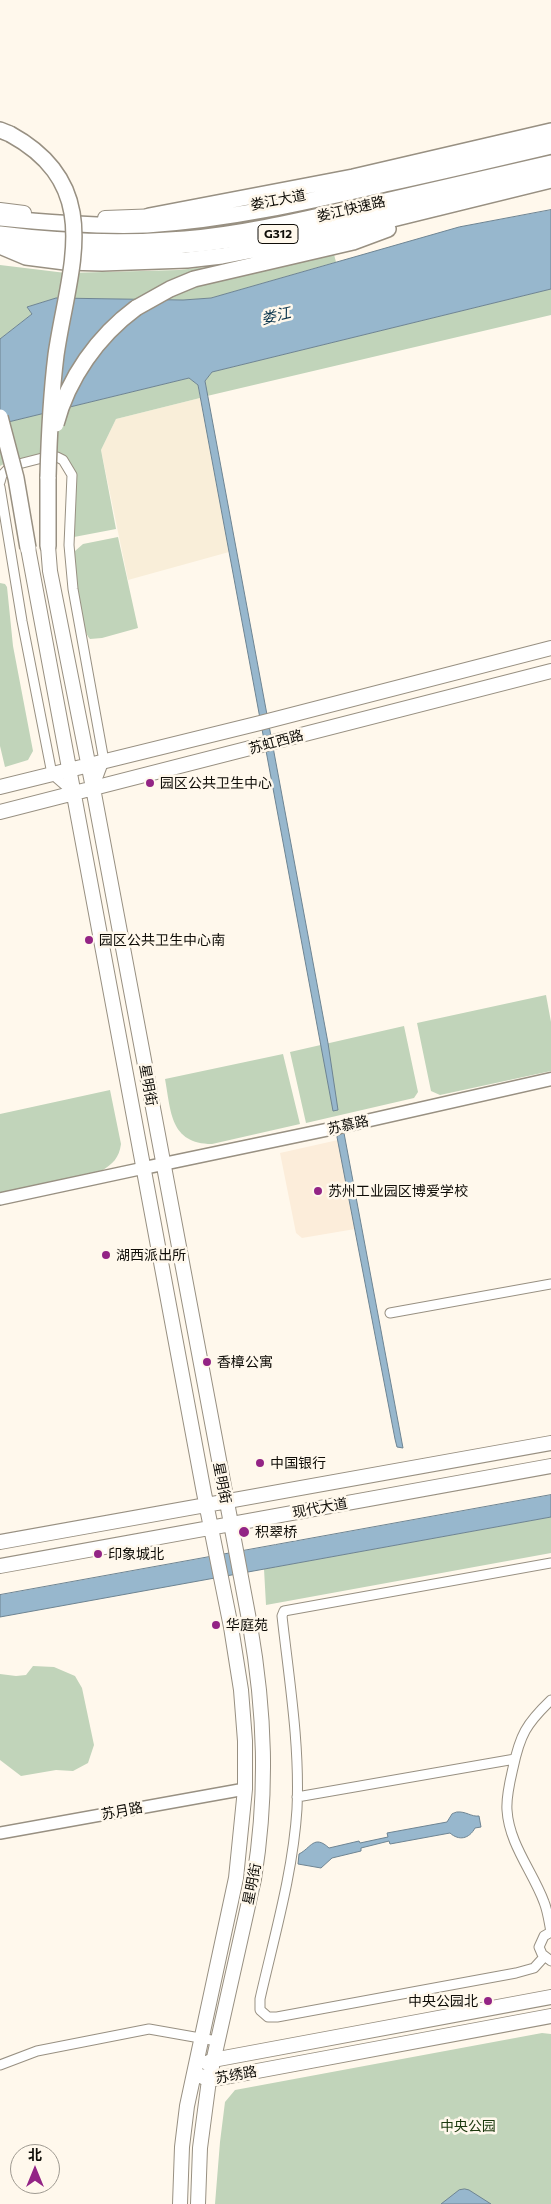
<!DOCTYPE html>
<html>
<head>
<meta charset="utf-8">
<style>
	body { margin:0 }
	#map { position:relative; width:551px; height:2204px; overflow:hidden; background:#fff8ec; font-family:Commissioner,"Noto Sans SC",sans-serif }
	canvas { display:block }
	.north { position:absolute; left:10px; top:2144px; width:50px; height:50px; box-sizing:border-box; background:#fff8ec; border:1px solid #9f9a91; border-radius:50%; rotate:0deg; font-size:14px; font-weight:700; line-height:20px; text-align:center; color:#0f0d08 }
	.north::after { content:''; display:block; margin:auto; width:18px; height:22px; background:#932485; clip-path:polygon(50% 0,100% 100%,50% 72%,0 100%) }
</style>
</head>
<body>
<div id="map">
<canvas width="551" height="2204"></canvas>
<div class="north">北</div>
</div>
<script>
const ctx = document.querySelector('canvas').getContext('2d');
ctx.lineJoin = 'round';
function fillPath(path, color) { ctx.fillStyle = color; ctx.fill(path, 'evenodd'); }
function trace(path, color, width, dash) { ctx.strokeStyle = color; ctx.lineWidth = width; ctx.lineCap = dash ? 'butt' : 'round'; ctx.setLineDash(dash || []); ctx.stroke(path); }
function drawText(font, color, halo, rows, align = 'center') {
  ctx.font = font + ' Commissioner,"Noto Sans SC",sans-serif'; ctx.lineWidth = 5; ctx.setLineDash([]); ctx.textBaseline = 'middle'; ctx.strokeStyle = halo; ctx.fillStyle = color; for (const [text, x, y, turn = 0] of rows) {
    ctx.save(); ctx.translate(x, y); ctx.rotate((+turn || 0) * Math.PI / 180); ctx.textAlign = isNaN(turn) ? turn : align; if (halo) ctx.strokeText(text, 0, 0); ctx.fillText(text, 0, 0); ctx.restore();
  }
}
const commercial = new Path2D(`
	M200,398L229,552L128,580L101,450L116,419Z`);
const education = new Path2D(`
	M338,1140L355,1229L302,1238L296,1233L280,1153Z`);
const green = new Path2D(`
	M330,239L336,262L211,298L183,300L56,298L27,307L32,314L0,339V265L66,273L179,270L206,267Z
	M551,289V315L207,396L205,381L212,372Z
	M189,378L198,385L200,398L116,419L101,450L116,529L74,537L73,469L67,459L8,462L0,466V424Z
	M118,537L138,628L102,638L90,639C81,631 76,576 74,561L75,551L83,544Z
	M0,583L5,584L7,587L13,646L33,751L28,760L5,767L0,746Z
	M546,995L551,1022V1071L440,1095L431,1091L417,1023Z
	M404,1026L418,1092L414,1098L306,1123L290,1052Z
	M283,1054L300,1124L212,1144C170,1144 171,1111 165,1079Z
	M110,1090L121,1144C119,1158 113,1164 101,1171L0,1193V1114Z
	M551,1517V1553L266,1605L264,1569Z
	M33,1666L54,1667L75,1676L82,1688L94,1745L88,1763L73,1771L56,1770L21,1776L0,1760V1674L16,1676L26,1675Z
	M542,2033L551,2034V2204H215L220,2142L225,2102L235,2090Z`);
const water = new Path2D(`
	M551,210V289L212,372L205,381L328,1043L338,1110L333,1111L198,385L189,378L0,424V339L32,314L27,307L56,298L183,300L211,298L459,227Z
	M344,1133L403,1448L397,1447L395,1439L337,1137Z
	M551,1495V1517L0,1617V1595Z
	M457,1812C466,1811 471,1817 479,1816L481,1827L475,1828C469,1839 459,1841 450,1833L390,1844L389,1841L361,1848V1851L332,1858L321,1868L298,1864L299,1854C311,1848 314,1834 329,1848L359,1841L360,1843L388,1837L387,1833L447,1822L452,1814Z
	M465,2189L469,2190L491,2204H441L459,2190Z`);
const minor = new Path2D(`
	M0,482L2,475L11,466L50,456L57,457L63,460L72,475L69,545L73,589L104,761L94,788
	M0,487L22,621L52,774L74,793
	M390,1313L551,1284
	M297,1797L515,1759
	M551,1932C549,1922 548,1912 544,1902C533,1872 509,1844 507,1810C506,1797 510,1781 513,1768C520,1735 526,1724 551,1700
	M551,1932L544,1936L539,1947L542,1954L551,1961
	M544,1957L534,1968L516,1973L277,2017H268L260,2010V1999C274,1937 293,1873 297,1809C300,1745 289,1679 282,1616L284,1611L551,1563
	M0,2065L37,2051L149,2029L217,2041`);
const tertiary = new Path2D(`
	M0,1199L144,1168
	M0,1833L245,1789`);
const secondary = new Path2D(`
	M144,1168L335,1128L551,1079`);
const primary = new Path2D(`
	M0,210L24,213
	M105,218L159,216
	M1,244C193,268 366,215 551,172
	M48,546L50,571L93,788L250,1625C265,1712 268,1791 254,1879L209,2080L200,2148L198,2204
	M28,548L204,1493L231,1627L241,1690L245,1741V1789L236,1878L187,2106L182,2147L180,2204
	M0,787L260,723L551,648
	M0,812L551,671
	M0,1542L551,1443
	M0,1566L551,1466
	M207,2063L213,2060L551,1997
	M201,2076L209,2080L551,2016`);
const trunk = new Path2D(`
	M0,130L10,134
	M149,216L353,177L551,131
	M0,218C49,223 98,227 147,225C228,220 306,202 385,184C440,172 496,159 551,146
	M0,234C62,242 123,244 185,239C244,234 302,220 359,207C423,192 487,178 551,163
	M0,246L26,257L65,262L102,263L187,260L222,256L311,239L551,180
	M136,308L170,289L194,279L353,242L388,229
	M48,477V546`);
const trunkBridge = new Path2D(`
	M10,134C107,187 68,270 56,355C51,396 49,437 48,477
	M0,417L16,478L28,548
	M56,424C68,378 98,336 136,308`);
const markers = [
	[150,783,5,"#932485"],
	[89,940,5,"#932485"],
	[318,1191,5,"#932485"],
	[106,1255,5,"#932485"],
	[207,1362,5,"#932485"],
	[260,1463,5,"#932485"],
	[244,1532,6,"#932485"],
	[98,1554,5,"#932485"],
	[216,1625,5,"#932485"],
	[488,2001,5,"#932485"]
];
const shields = [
	[278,234,40]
];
const shieldNames = [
	["G312",278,234]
];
const streetNames = [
	["娄江大道",278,200,-11],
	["娄江快速路",351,209,-13],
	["苏虹西路",276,742,-15],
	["星明街",148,1085,80],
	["苏慕路",348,1125,-12],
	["星明街",222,1483,79],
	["现代大道",320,1508,-10],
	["苏月路",122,1811,-11],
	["星明街",252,1884,-79],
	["苏绣路",236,2075,-10]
];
const poiNames = [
	["园区公共卫生中心",160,783],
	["园区公共卫生中心南",99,940],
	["苏州工业园区博爱学校",328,1191],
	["湖西派出所",116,1255],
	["香樟公寓",217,1362],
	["中国银行",270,1463],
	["积翠桥",255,1532],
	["印象城北",108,1554],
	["华庭苑",226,1625],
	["中央公园北",478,2001,"right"]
];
const parkNames = [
	["中央公园",468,2126]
];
const waterNames = [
	["娄江",276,316,-13]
];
fillPath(commercial, '#f9eed9');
fillPath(education, '#fcedda');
fillPath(green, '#c1d4ba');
fillPath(water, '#97b7cd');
trace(water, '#6e8492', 1);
trace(minor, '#989082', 11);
trace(tertiary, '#989082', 14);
trace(secondary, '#989082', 15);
trace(primary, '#989082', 16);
trace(trunk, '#989082', 18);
trace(minor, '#fff', 9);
trace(tertiary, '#fff', 11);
trace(secondary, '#fff', 12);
trace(primary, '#fff', 14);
trace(trunk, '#fff', 15);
trace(trunkBridge, '#989082', 18, []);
trace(trunkBridge, '#fff', 15);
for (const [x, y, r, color] of markers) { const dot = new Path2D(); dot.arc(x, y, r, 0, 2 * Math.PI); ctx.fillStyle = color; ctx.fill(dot); trace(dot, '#fff8ec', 2); }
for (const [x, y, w] of shields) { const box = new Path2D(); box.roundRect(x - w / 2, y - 9.5, w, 19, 4); ctx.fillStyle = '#fff8ec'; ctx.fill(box); trace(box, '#0f0d08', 1); }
drawText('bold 12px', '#0f0d08', null, shieldNames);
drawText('14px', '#0f0d08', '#fff8ec', streetNames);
drawText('14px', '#0f0d08', '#fff8ec', poiNames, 'left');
drawText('14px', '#1b380d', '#fff8ec', parkNames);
drawText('italic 15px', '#0a344c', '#fff8ec', waterNames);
</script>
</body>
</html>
